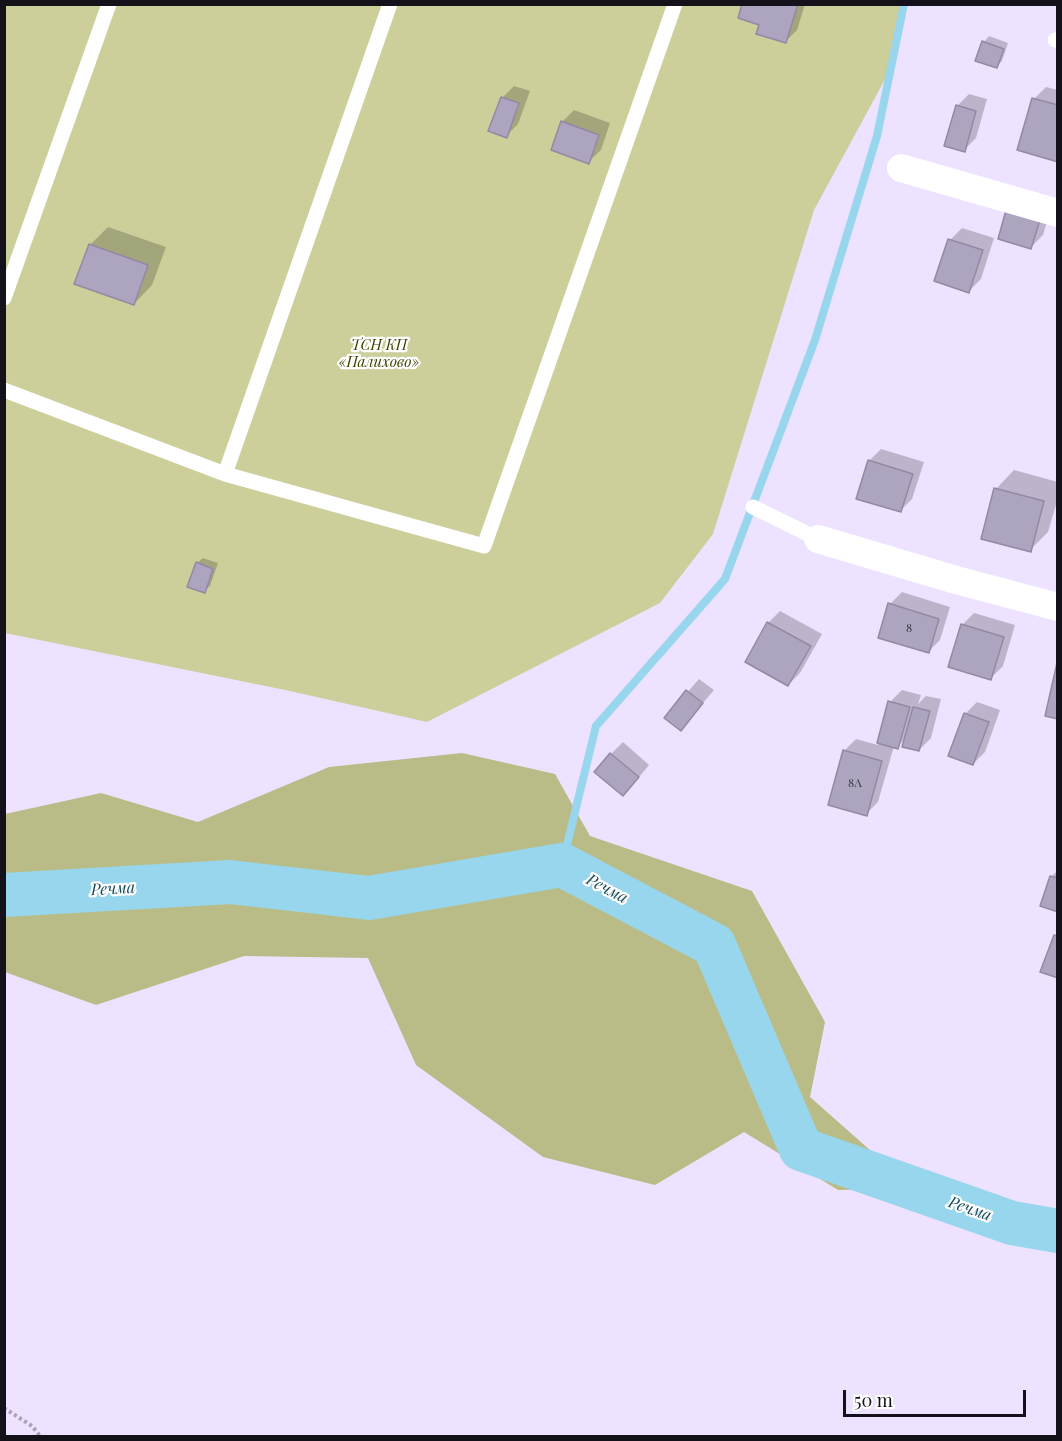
<!DOCTYPE html>
<html>
<head>
<meta charset="utf-8">
<style>
	body { margin:0 }
	#map { position:relative; width:1062px; height:1441px; overflow:hidden; background:#ede2ff; font-family:"Playfair Display",serif }
	canvas { display:block }
	.frame { position:absolute; inset:0; border:6px solid #14111a; pointer-events:none }
	.scale { position:absolute; left:843px; top:1390px; width:183px; height:27px; box-sizing:border-box; border:3px solid #14111a; border-top:0; padding-left:8px; font-size:18px; line-height:21px; white-space:nowrap; color:#14111a; -webkit-text-stroke:4px #fff; paint-order:stroke }
</style>
</head>
<body>
<div id="map">
<canvas width="1062" height="1441"></canvas>
<div class="frame"></div>
<div class="scale">50 m</div>
</div>
<script>
const ctx = document.querySelector('canvas').getContext('2d');
ctx.lineJoin = 'round';
function fillPath(path, color) { ctx.fillStyle = color; ctx.fill(path, 'evenodd'); }
function trace(path, color, width, dash) { ctx.strokeStyle = color; ctx.lineWidth = width; ctx.lineCap = dash ? 'butt' : 'round'; ctx.setLineDash(dash || []); ctx.stroke(path); }
function drawText(font, color, halo, rows, align = 'center') {
  ctx.font = font + ' "Playfair Display",serif'; ctx.lineWidth = 4.5; ctx.setLineDash([]); ctx.textBaseline = 'middle'; ctx.strokeStyle = halo; ctx.fillStyle = color; for (const [text, x, y, turn = 0] of rows) {
    ctx.save(); ctx.translate(x, y); ctx.rotate((+turn || 0) * Math.PI / 180); ctx.textAlign = isNaN(turn) ? turn : align; if (halo) ctx.strokeText(text, 0, 0); ctx.fillText(text, 0, 0); ctx.restore();
  }
}
const green = new Path2D(`
	M4,5H904L895,61L814,210L713,534L660,603L427,722L290,691L5,633Z`);
const forest = new Path2D(`
	M462,753L555,774L590,836L752,891L825,1022L810,1097L914,1189L838,1190L744,1132L655,1185L543,1157L416,1065L368,958L244,956L96,1005L5,972V814L101,793L198,822L329,767Z`);
const shadow = new Path2D(`
	M744,4H805L797,30L785,42L760,24Z
	M989,36L1008,43L1002,61L996,67L984,42Z
	M514,86L530,91L518,124L506,136L502,98Z
	M1046,87L1058,90V160L1034,99Z
	M969,94L987,99L976,138L964,150L957,106Z
	M574,110L610,123L601,150L588,162L562,122Z
	M1051,208L1043,235L1031,247L999,238Z
	M108,227L166,247L152,285L134,304L90,245Z
	M962,228L994,238L981,279L969,291L950,240Z
	M881,449L924,462L912,499L900,511L869,461Z
	M1014,470L1058,482V498L1048,532L1030,550L996,489Z
	M203,558L218,563L210,586L204,591L197,563Z
	M902,592L950,607L940,640L928,652L890,604Z
	M780,611L822,634L800,673L788,685L768,623Z
	M974,613L1015,625L1003,666L991,678L962,625Z
	M699,679L714,690L681,729L666,717Z
	M902,690L921,695L918,704L926,696L941,699L931,738L919,750L906,738L897,747L894,746L878,802L866,814L844,751L856,739L878,745L890,702Z
	M977,702L1000,710L985,752L973,764L965,714Z
	M623,742L649,765L635,782L611,754Z
	M1057,871L1058,910L1052,876Z`);
const stream = new Path2D(`
	M562,865L596,726L725,579L815,340L877,136L904,4`);
const river = new Path2D(`
	M4,895L230,882L369,898L562,865L714,945L801,1149L1012,1223L1058,1231`);
const building = new Path2D(`
	M742,4H798L786,43L756,34L759,25L738,18Z
	M982,41L1004,49L997,68L975,61Z
	M501,97L519,103L507,138L488,131Z
	M1032,98L1058,105V162L1017,150Z
	M956,105L976,111L965,152L944,146Z
	M561,121L599,135L589,164L551,150Z
	M1006,210L1040,220L1031,249L998,239Z
	M948,239L983,250L969,293L934,281Z
	M89,244L148,265L134,305L74,284Z
	M868,460L913,474L901,512L856,499Z
	M994,488L1044,501L1031,552L981,539Z
	M196,562L213,569L205,593L187,587Z
	M888,603L939,619L929,653L878,638Z
	M767,622L811,646L788,686L745,662Z
	M961,624L1004,637L991,680L948,667Z
	M1057,663H1058V719L1045,716Z
	M686,690L703,703L681,731L664,718Z
	M888,701L910,707L898,749L877,743Z
	M913,707L930,711L919,751L902,747Z
	M964,713L989,722L973,765L948,756Z
	M843,750L882,761L867,816L828,805Z
	M610,753L639,777L623,796L594,772Z
	M1050,876L1058,878V912L1040,906Z
	M1054,935L1058,936V978L1040,972Z`);
const path = new Path2D(`
	M4,1408L32,1426L40,1436`);
const lane = new Path2D(`
	M1055,40H1058
	M4,298L109,4
	M4,390L225,474L484,546L675,4
	M225,474L390,4
	M753,507L818,539`);
const street = new Path2D(`
	M901,168L1058,213
	M818,539L956,580L1058,607`);
const numberNames = [
	["8",909,628],
	["8А",855,783]
];
const parkNames = [
	["ТСН КП",379,345],
	["«Палихово»",379,362]
];
const waterNames = [
	["Речма",113,889,-3],
	["Речма",607,889,28],
	["Речма",970,1209,19]
];
fillPath(green, '#cccf9a');
fillPath(forest, '#babc87');
fillPath(shadow, '#0003');
trace(stream, '#97d6ec', 8);
trace(river, '#97d6ec', 44);
fillPath(building, '#ada4bf');
trace(building, '#9389a4', 1.5);
trace(path, '#aba2b9', 4, [3, 3]);
trace(lane, '#fff', 15);
trace(street, '#fff', 28);
drawText('12px', '#3a3643', null, numberNames);
drawText('italic 15px', '#424200', '#fff', parkNames);
drawText('italic 16px', '#144a59', '#fff', waterNames);
</script>
</body>
</html>
